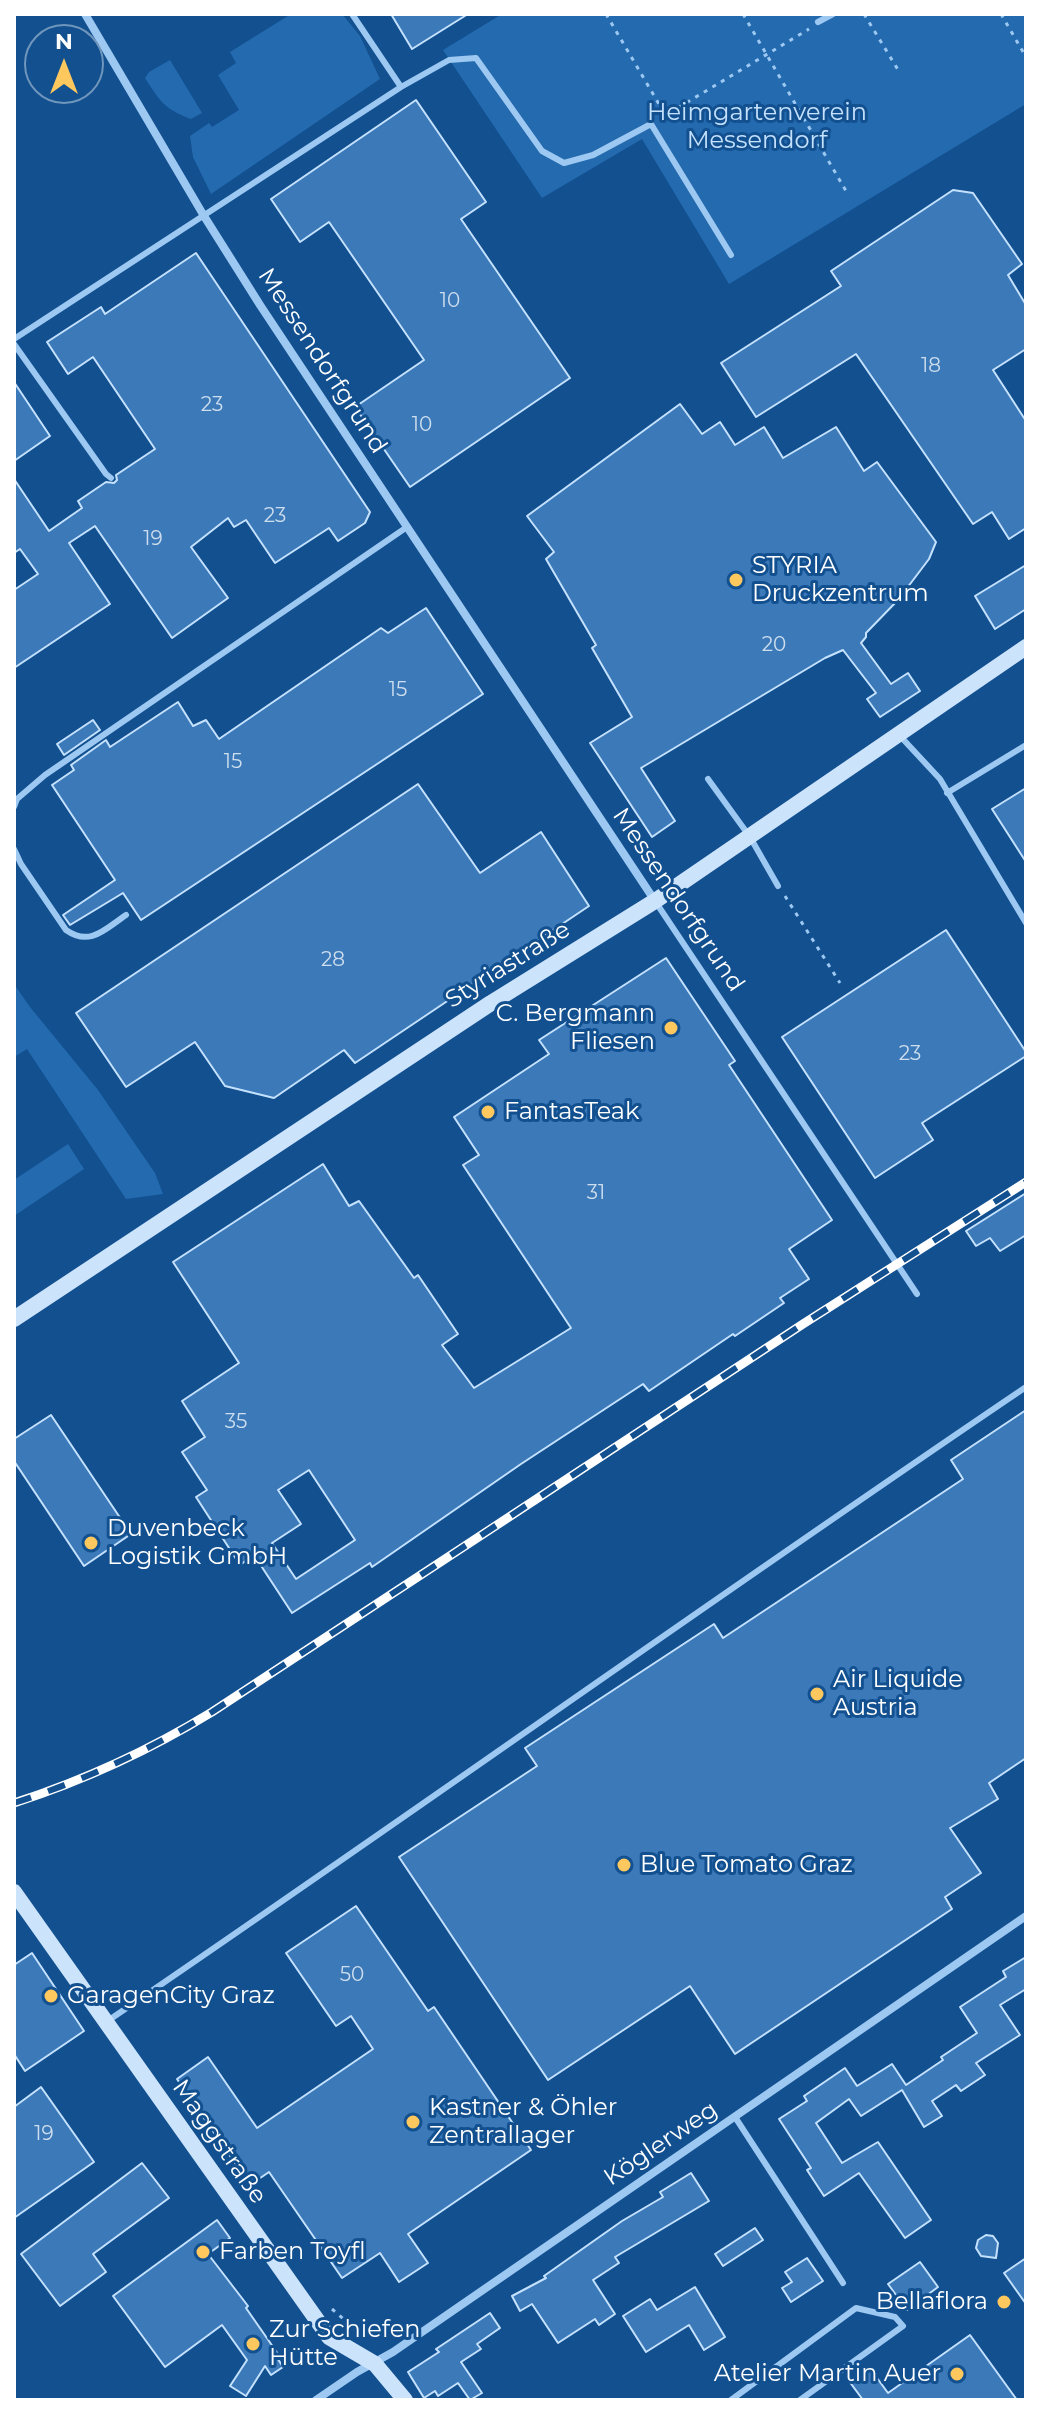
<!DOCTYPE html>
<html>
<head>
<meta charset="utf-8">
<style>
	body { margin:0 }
	#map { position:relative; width:1040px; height:2414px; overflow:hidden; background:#125090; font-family:Montserrat,sans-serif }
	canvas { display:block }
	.frame { position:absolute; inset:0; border:16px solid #fff; pointer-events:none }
	.north { position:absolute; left:24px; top:24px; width:80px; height:80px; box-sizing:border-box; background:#125090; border:2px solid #7196bc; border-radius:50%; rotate:0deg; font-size:22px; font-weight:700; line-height:32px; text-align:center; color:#fff }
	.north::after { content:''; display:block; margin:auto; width:28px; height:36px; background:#ffc85e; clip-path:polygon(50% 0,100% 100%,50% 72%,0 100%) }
</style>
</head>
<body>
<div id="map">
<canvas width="1040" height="2414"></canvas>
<div class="frame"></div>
<div class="north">N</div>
</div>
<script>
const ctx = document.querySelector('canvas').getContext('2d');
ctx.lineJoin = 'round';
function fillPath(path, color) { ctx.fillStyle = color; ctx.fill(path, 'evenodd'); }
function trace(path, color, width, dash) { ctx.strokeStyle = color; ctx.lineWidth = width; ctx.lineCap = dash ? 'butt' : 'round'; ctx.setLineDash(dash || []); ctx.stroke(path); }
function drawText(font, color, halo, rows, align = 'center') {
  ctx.font = font + ' Montserrat,sans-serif'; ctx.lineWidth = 6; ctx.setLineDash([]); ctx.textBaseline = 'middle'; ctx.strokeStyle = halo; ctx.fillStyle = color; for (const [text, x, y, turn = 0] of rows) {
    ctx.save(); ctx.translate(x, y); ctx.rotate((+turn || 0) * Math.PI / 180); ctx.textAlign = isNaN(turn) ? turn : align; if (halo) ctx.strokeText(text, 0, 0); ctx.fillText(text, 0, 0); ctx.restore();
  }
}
const green = new Path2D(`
	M291,14H342L360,36L380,79L211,194L193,157L190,136L209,123L212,127L239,110L218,75L236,63L230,52Z
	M502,14H1026V104L729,284L642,139L542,198L443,50Z
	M170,60L202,113L191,119C164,109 160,101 145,78L149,72Z
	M14,984L30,1007L98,1090L155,1173L163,1194L126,1199L27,1049L14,1057Z
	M68,1144L84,1169L14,1216V1180Z`);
const building = new Path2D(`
	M391,14H468L412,49Z
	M416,100L486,202L461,219L570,378L410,487L355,407L424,360L329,222L300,242L271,199Z
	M953,190L973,193L1022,264L1008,275L1026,305V349L993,370L1026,421V528L1009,539L992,512L973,524L856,354L756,417L721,363L841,286L831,271Z
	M196,253L370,512L365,523L338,541L329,528L275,563L246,520L234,527L228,518L191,547L228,598L172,638L95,526L69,543L110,604L14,668V590L38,574L20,549L14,553V479L49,531L82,508L78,501L106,482L114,483L117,480L116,475L155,449L93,357L68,374L47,342L101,307L105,314Z
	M14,382L50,436L14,461Z
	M680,404L702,434L720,422L735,445L764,427L783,458L836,427L864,471L877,462L936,542L929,559L898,600L866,633V637L861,643L891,684L908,673L920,691L880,717L867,699L876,693L843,650L825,658L641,768L675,821L652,837L590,743L632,717L592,648L596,645L546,559L554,552L527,516Z
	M1026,565V609L995,629L975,596Z
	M426,608L483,694L141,920L123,893L70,925L63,915L115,880L52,785L74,770L71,765L106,740L110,747L178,702L193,726L206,720L219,739L381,628L388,633Z
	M93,720L100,730L64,755L57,744Z
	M418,784L480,873L541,832L589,906L355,1063L344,1050L274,1098L225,1086L195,1042L126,1087L76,1013Z
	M1026,788V862L992,809Z
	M946,930L1026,1052V1056L922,1123L933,1140L875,1178L782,1037Z
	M666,958L735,1061L729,1065L832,1220L789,1249L809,1279L780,1298L784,1303L735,1336L733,1334L649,1391L643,1384L521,1464L372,1567L370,1563L292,1613L254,1555L240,1565L196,1497L207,1490L182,1452L205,1437L182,1401L239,1363L173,1262L323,1164L349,1206L359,1201L414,1278L418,1275L458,1334L442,1345L474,1388L571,1328L463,1165L479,1155L454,1117L549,1054L539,1040ZM309,1470L355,1540L296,1579L272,1543L301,1524L278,1490Z
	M1026,1193V1235L1000,1251L990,1238L976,1246L966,1231Z
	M1026,1410V1758L989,1783L998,1799L950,1828L981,1873L945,1897L952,1909L735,2054L690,1986L548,2080L399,1857L537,1766L525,1748L714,1624L723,1638L963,1479L951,1460Z
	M51,1415L131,1534L84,1566L14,1461V1439Z
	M356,1906L428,2011L434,2007L531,2150L408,2234L428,2263L399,2282L380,2253L342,2278L269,2172L250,2185L177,2079L208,2057L257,2128L373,2049L351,2016L336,2026L286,1953Z
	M32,1953L84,2031L25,2071L14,2054V1965Z
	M1026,1957V1989L1000,2005L1020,2035L976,2063L985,2075L961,2091L956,2085L932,2101L942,2116L924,2127L902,2090L861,2116L849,2099L816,2123L842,2163L878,2142L931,2220L905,2238L859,2173L824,2196L807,2170L811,2168L779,2119L807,2101L804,2096L845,2068L857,2086L892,2064L906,2085L943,2060L941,2057L977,2033L960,2007L1006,1977L1003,1971Z
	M41,2087L94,2162L14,2218V2107Z
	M142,2163L169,2198L93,2254L106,2272L60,2306L21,2254Z
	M691,2173L709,2201L615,2257L619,2263L593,2280L615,2314L599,2325L595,2319L558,2343L532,2304L520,2311L512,2296L546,2278L544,2276L622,2221L663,2197L660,2192Z
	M217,2220L230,2238L208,2254L248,2306L246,2308L278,2354L276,2356L283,2367L271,2375L265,2366L246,2396L230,2386L247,2360L222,2325L165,2367L113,2296Z
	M755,2228L763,2240L723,2266L715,2254Z
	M986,2235L993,2236L998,2243L996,2258L981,2256L976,2248L978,2240Z
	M807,2258L823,2281L791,2302L782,2288L792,2282L785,2272Z
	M1026,2258V2304L1004,2273Z
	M920,2262L938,2287L907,2310L888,2284Z
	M695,2287L725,2337L704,2350L689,2325L646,2352L623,2316L650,2299L657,2310Z
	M490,2313L500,2328L477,2344L481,2349L461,2362L482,2393L470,2400L458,2383L438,2396L435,2391L424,2398L408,2372L439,2352L436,2349Z
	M970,2335L1017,2400H863L849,2381L869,2367L888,2393Z`);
const path = new Path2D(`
	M606,14L666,116
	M743,14L846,191
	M864,14L900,73
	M1001,14L1026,57
	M661,118L809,29
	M785,896L840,983
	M332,2309L357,2331`);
const lane = new Path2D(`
	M818,22L833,14
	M401,87L449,60L476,58L542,151L564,163L593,155L651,124L731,255
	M14,339L401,87L352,14
	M14,344L106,474L111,478
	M901,737L940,779L1026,923
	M708,779L750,837L778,886
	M947,793L1026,745
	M14,807L17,799L45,775L407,527
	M14,849L21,864L66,930C90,947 105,929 126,915
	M657,904L917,1294
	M109,2020C416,1811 718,1595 1026,1387
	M735,2117L843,2283
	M731,2400L856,2308L895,2317L903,2326L800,2400`);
const street = new Path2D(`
	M85,14L204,216L260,305L655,901
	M316,2400L357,2372L393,2352L1026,1916`);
const secondary = new Path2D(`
	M14,1319L491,1003L655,901L1026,647
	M14,1892L329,2337L375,2364L405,2400`);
const rail = new Path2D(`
	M14,1803C82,1781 150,1750 212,1712L803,1324L1026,1182`);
const markers = [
	[736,580,8,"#ffc85e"],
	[671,1028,8,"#ffc85e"],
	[488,1112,8,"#ffc85e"],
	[91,1543,8,"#ffc85e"],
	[817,1694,8,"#ffc85e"],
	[624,1865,8,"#ffc85e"],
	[51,1996,8,"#ffc85e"],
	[413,2122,8,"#ffc85e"],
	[203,2252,8,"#ffc85e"],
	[1004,2302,8,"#ffc85e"],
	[253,2344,8,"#ffc85e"],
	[957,2374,8,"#ffc85e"]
];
const numberNames = [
	["10",450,301],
	["18",931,366],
	["23",212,405],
	["10",422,425],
	["23",275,516],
	["19",153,539],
	["20",774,645],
	["15",398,690],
	["15",233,762],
	["28",333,960],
	["23",910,1054],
	["31",596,1193],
	["35",236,1422],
	["50",352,1975],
	["19",44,2134]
];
const parkNames = [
	["Heimgartenverein",757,113],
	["Messendorf",757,141]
];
const streetNames = [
	["Messendorfgrund",322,361,57],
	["Messendorfgrund",678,900,56],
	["Styriastraße",508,965,-32],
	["Maggstraße",219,2142,55],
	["Köglerweg",661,2144,-34]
];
const poiNames = [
	["STYRIA",752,566],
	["Druckzentrum",752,594],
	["C. Bergmann",655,1014,"right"],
	["Fliesen",655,1042,"right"],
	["FantasTeak",504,1112],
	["Duvenbeck",107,1529],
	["Logistik GmbH",107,1557],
	["Air Liquide",833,1680],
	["Austria",833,1708],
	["Blue Tomato Graz",640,1865],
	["GaragenCity Graz",67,1996],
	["Kastner & Öhler",429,2108],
	["Zentrallager",429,2136],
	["Farben Toyfl",219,2252],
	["Bellaflora",988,2302,"right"],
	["Zur Schiefen",269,2330],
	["Hütte",269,2358],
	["Atelier Martin Auer",941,2374,"right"]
];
fillPath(green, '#246aaf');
fillPath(building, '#3b79b9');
trace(building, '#c4e1fd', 2);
trace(path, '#9dc8f2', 3, [4, 6]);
trace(lane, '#9dc8f2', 6);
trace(street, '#9dc8f2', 8);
trace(secondary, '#cce3fc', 16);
trace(rail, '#fff', 9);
trace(rail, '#125090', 6, [18]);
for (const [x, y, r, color] of markers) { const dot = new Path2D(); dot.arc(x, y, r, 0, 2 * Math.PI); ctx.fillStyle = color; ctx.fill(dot); trace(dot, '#125090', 3); }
drawText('20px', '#cedeee', null, numberNames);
drawText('24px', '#c4e1fd', '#125090', parkNames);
drawText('24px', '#fff', '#125090', streetNames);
drawText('24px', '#fff', '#125090', poiNames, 'left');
</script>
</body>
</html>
